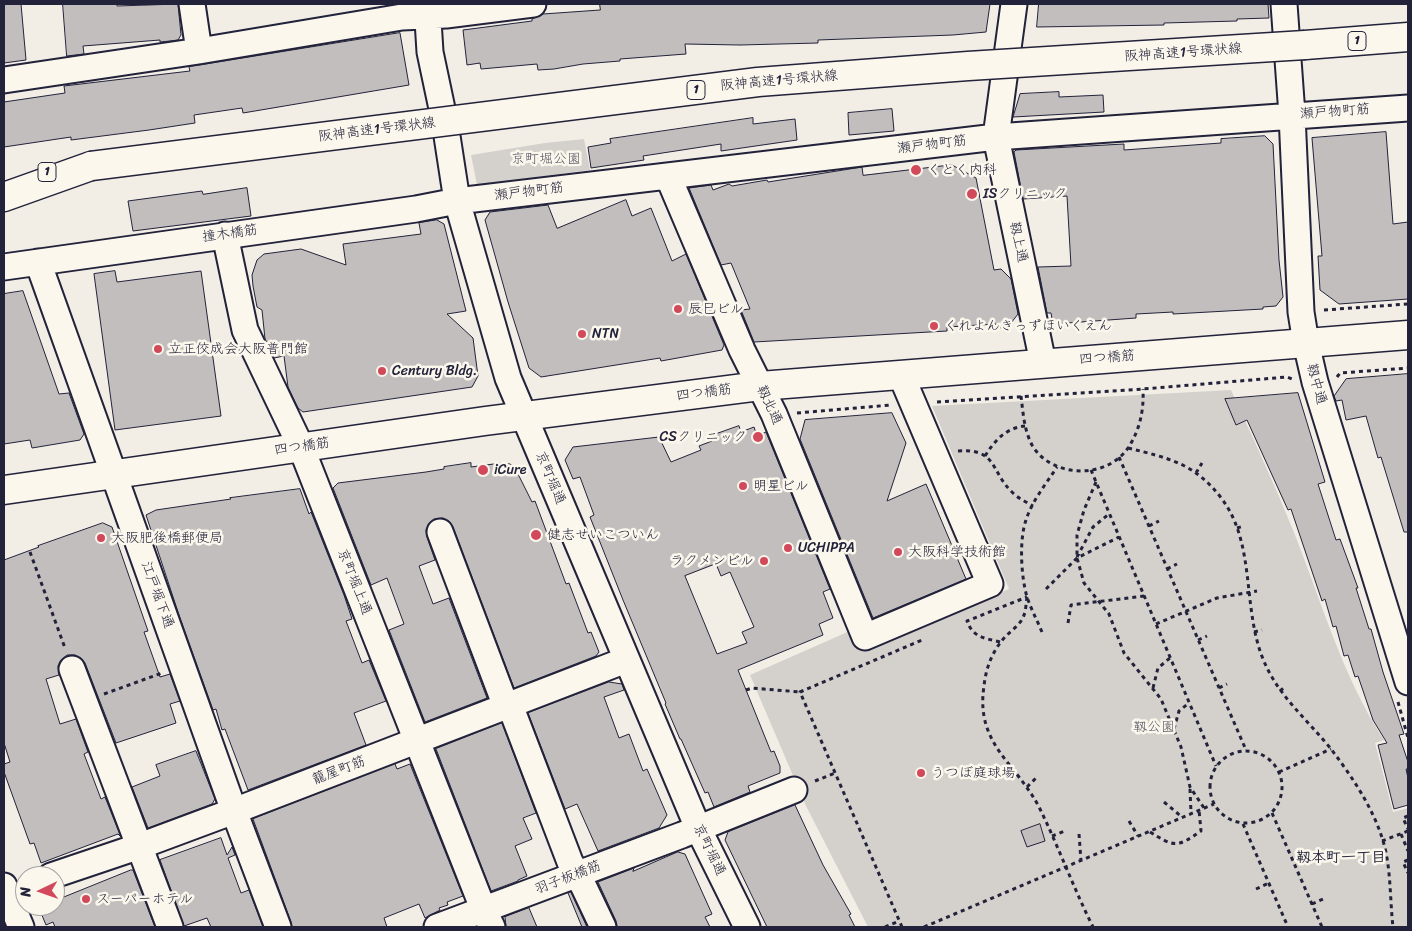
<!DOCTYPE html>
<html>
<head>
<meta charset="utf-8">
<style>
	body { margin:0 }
	#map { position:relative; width:1412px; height:931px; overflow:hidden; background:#f2eee5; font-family:Sriracha,sans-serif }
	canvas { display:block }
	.frame { position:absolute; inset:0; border:5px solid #22223b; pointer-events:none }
	.north { position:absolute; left:15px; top:866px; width:50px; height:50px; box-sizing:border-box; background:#fbf7ec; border:1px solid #a4a2a5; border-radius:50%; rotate:267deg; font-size:14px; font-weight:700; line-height:20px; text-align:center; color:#22223b }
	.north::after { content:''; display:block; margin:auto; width:18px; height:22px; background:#d1495b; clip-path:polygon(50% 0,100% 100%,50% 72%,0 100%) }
</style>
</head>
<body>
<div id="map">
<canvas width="1412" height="931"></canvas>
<div class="frame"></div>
<div class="north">N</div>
</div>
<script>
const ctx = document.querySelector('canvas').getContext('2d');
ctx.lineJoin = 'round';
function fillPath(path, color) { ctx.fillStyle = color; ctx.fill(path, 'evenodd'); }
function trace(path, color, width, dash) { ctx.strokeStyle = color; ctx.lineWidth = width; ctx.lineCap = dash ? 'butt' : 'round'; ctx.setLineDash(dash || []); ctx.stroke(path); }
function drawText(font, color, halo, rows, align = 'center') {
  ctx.font = font + ' Sriracha,"Klee One",sans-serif'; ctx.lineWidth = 5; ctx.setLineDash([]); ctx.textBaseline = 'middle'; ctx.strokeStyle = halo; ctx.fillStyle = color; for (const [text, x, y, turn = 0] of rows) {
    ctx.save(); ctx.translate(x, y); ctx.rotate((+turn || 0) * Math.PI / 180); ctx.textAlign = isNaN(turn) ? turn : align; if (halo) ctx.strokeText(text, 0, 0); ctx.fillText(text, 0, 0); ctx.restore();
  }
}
const green = new Path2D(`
	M584,139L590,170L477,185L471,155L545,143Z
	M1231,390C1252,436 1274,483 1293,530C1321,600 1342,676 1384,740L1375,743L1393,812L1408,808V927H868L806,806L750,675L852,630L862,652L1009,589L932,406Z`);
const building = new Path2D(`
	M4,4H21L26,60L4,63Z
	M63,4H117V6L178,4L181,35L178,40L170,41L160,42V40L83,46L84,54L67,56Z
	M600,4H990L986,32L953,35L818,40V43L740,45L685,44L686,54L620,59V61L583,64L554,69L538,70L537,64L481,69L480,63L467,65L463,30L532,21V19L543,14L600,10Z
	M1039,4H1268L1269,18L1237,19V21L1164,23V25L1037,27Z
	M400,33L409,85L243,113L242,108L194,115L195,123L149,130L71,140V137L4,147V102L65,93L64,86L190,71L189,67Z
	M1059,92V97L1103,95L1104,112L1013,117L1020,94Z
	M892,109L894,131L849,135L848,113Z
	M753,118V124L795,119L797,140L721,151V144L643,156L644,160L591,168L588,147L611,143L610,139Z
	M1386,132L1393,224L1408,222V299L1339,304L1320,290L1318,256H1322L1312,138Z
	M1265,136L1273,144L1279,260L1283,297L1276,306L1263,307V309L1173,314V312L1136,314V318L1053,324L1051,313H1047L1038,267L1071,266L1067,196L1023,199L1014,152L1016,150L1124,144V150L1221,143V139Z
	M952,165L976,178L994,270L1001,269L1011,279L1018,314L1008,327L997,328L996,324L947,327V331L754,342L741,310L750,309L731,263L721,265L689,188L711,185L713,190L729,184L732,186L767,180L768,182L862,167L863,175Z
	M247,188L251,216L133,231L128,201L202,191L203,194Z
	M626,200L632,216L651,208L672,261L686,254L724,345L722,350L661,361L660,358L541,377L529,368L508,302L485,220L490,212L548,205L557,228Z
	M437,220L444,224L466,311L447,314L473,338L478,376L472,387L303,412L298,408L288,387L284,356L274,358L265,339L262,310L257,307L253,286L252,275L257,260L264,254L301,249L346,265L343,244L421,234L419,223Z
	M115,271L117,282L201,271L221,416L115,430L94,274Z
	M23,291L59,394L69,393L84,434L80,440L32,448L30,440L4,444V294Z
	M1408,374V532H1404L1381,457L1378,458L1366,416L1346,420L1342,400L1336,401L1334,396L1346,379Z
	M1298,393L1325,482L1318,484L1336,540L1340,539L1358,588H1356L1369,629H1371L1383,672L1404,734L1399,735L1408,762V769H1406L1408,778V805L1394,809L1378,745L1387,743L1373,720L1358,676L1355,677L1348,655L1344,656L1336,626L1333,627L1325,599L1322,601L1291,509L1288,510L1247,420L1236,425L1225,399Z
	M892,413L906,443L887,501L926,484L966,579L873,618L800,439L805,420Z
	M739,426L741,432L754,427L757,436L766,432L830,589L823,592L833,618L819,624L823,635L738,670L771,752L774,751L780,766V773L748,786L750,792L714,807L708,792L705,793L681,739H680L665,704L666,703L623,600L590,517L594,515L580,477L573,479L565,460L573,447L659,437L671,462L701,450L699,446L712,441L711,436ZM716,564L721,576L730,572L754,627L742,632L747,643L717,654L685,576Z
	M471,463V467L501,463L510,464L515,468L532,502L535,501L566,584L569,583L588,633L591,632L599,652L596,656L514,688L453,527L449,521L443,518L434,519L429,523L426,530L427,537L435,560L419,566L433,604L449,598L487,698L425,722L389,630L404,624L387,578L371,585L333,488L338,483L426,472L444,469V467Z
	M300,489L309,514L311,512L344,595L352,619L346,621L362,663L369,660L386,701L354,713L366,745L248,790L225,729L222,730L216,709L213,710L179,615L146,515L156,510L231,499L230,498Z
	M103,523L112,527L148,631L144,632L160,677L170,674L180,701L170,704L176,723L116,743L85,663L81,658L75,655H67L61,660L58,666L59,675L46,679L60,724L76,719L88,752L84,754L101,799L105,797L121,837L118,834L41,863L34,843L30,844L4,772V764L10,762L4,743V560L39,547L38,546Z
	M609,682L622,684L624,690L604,697L619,738L629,734L643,771L647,769L667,815L659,828L598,851L577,804L565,809L528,713Z
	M502,723L536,813L523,818L532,839L515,846L527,876L518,880V881L491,891L436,749Z
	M196,751L215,799L212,804L148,828L132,787L160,776L156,765Z
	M395,764L397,769L410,764L463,896L447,902L448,905L439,908L440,910L425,918L419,904L384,918L387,927H292L291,922L253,819Z
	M795,805L823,865L851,914L849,915L855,927H767L752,896L725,840L728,832Z
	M1040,824L1045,841L1027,847L1021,831Z
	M221,838L227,855L232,847L235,855L228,858L241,893L249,890L263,927H211L207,918L184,926L160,860Z
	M678,852L685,854L712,914L705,917L710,927H617L616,921L598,882L634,868L633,871Z
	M131,870H133L155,927H55L53,922L46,925L39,908L55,906V901Z
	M571,892L587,927H582L568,893Z
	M529,908L537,927H506L505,917Z`);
const path = new Path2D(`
	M1324,310L1408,304
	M1337,377L1340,373L1408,368
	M1021,396C1023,412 1024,430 1032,445C1051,478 1106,480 1128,448C1140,430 1144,410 1143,389
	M937,402L1143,389L1287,377L1292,379
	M797,413L891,405
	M1128,448C1168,458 1195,463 1222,499C1256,545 1242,607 1263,659C1278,696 1306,718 1331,749C1353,778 1376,812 1385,848C1391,874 1390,901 1393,927
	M958,451C998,448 990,472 1013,493C1018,498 1026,502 1033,506
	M985,456C995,440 1006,428 1025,426
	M1119,457L1246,750
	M1091,470L1216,766
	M1196,473L1202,463
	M1096,482L1084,510L1077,535V558L1084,583L1109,614L1124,653L1161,699L1181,747L1190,787L1204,808
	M1149,526L1159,521
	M1237,528L1244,526
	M30,552L65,648
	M1077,557L1093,527L1109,514
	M1167,569L1177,564
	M1046,589L1077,558L1119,537
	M1027,597C1026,603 1026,610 1024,615C1021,624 1013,629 1007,635C993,649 986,667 984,686C975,745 1017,763 1040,809C1059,848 1074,889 1093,927
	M1068,623L1071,605L1144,596
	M1156,624L1217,598L1257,591
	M1042,632C1037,620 1031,609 1027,597C1021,576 1019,540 1026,520C1032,501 1046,484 1057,467
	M1254,632L1262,630
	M1198,640L1207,636
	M1000,642C985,638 973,638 967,621L1027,597
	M1153,688L1158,668L1170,658
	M1219,688L1227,684
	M746,690L752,688L800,692
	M1280,691L1286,686
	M104,694L162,673
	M1398,702L1408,738
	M1174,729L1179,711L1189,703
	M1210 787a36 36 0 1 1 72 0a36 36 0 1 1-72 0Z
	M1279,772L1331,749
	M815,781L835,773
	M1027,787L1036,778
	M1190,789L1191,813
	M1164,802L1182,817
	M1272,813L1322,927
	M1408,816L1403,818L1408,829
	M1129,821L1138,836
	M1243,824L1288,927
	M1150,832C1174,847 1177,848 1201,831L1199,810
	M1079,834L1081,861
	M1401,834L1408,851
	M1052,836L1065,831
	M1382,841L1408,831
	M1408,860L1403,862L1408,873
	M1256,889L1269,883
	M1312,904L1323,899
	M885,927L899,921
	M902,927L800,692L922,640
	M924,927L1214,804`);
const minor = new Path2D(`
	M192,4L199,51
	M427,4L430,52L445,123L457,201L508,378L698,828L747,927
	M1014,4L996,137L1043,363
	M1284,4L1292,115L1301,312L1306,343L1315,382L1408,682
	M4,80L199,51L402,17L446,15L533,4
	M668,176L742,350L774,414L865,637L990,584L901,375
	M225,235L245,330L301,447L484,911L492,927
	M38,262L234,811L278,927
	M4,267L416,209L457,201L996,137L1408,108
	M440,532L502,696L513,713L570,862L583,885L603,927
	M72,669L170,927
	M51,876L140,846L234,811L626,660
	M4,886L21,927
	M437,927L682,835L794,790`);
const major = new Path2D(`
	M4,490L485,421L760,386L1408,335`);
const highway = new Path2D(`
	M1305,45L1408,37
	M4,197L91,166`);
const highwayBridge = new Path2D(`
	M91,166L758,82L968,66L1305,45`);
const markers = [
	[916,170,6,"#d1495b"],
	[972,194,6,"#d1495b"],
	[678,309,5,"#d1495b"],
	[934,326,5,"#d1495b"],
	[582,334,5,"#d1495b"],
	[158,349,5,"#d1495b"],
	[382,371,5,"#d1495b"],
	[758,437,6,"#d1495b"],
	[483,470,6,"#d1495b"],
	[743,486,5,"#d1495b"],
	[536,535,6,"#d1495b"],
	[101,538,5,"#d1495b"],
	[788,548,5,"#d1495b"],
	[898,552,5,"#d1495b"],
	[764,561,5,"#d1495b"],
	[921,773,5,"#d1495b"],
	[86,899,5,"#d1495b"]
];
const shields = [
	[1357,41,18],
	[696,90,18],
	[47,172,18]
];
const shieldNames = [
	["1",1357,41],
	["1",696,90],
	["1",47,172]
];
const streetNames = [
	["阪神高速1号環状線",1183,53,-4],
	["阪神高速1号環状線",779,81,-5],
	["瀬戸物町筋",1335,112,-4],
	["阪神高速1号環状線",377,130,-7],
	["瀬戸物町筋",932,145,-7],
	["瀬戸物町筋",529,192,-7],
	["撞木橋筋",230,234,-8],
	["靱上通",1018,242,78],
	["四つ橋筋",1107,358,-4],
	["靱中通",1316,384,75],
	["四つ橋筋",704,393,-7],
	["靱北通",769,405,65],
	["四つ橋筋",302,447,-8],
	["京町堀通",550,478,67],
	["京町堀上通",354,582,68],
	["江戸堀下通",157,595,70],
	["籠屋町筋",339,771,-21],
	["京町堀通",709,850,64],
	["羽子板橋筋",568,878,-21]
];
const parkNames = [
	["京町堀公園",546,159],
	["靱公園",1154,727]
];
const poiNames = [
	["くとく内科",927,170],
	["ISクリニック",983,194],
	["辰巳ビル",688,309],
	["くれよんきっずほいくえん",944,326],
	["NTN",592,334],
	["立正佼成会大阪普門館",168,349],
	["Century Bldg.",392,371],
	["CSクリニック",747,437,"right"],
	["iCure",494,470],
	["明星ビル",753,486],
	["健志せいこついん",547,535],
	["大阪肥後橋郵便局",111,538],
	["UCHIPPA",798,548],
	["大阪科学技術館",908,552],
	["ラクメンビル",754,561,"right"],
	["うつぼ庭球場",931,773],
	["スーパーホテル",96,899]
];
const neighbourhoodNames = [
	["靱本町一丁目",1341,858]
];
fillPath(green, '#d4d1cc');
fillPath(building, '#c2bebe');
trace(building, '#22223b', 1);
trace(minor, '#22223b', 29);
trace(major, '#22223b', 31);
trace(highway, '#22223b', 31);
trace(path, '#22223b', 3, [4, 4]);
trace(minor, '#fbf7ec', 25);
trace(major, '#fbf7ec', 28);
trace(highway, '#fbf7ec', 28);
trace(highwayBridge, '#22223b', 31, []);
trace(highwayBridge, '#fbf7ec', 28);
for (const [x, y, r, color] of markers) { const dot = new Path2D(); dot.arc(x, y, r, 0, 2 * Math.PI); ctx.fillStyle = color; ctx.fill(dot); trace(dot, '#fbf7ec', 2); }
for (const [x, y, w] of shields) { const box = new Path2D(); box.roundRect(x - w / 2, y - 9.5, w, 19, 4); ctx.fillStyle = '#fbf7ec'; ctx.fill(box); trace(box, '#22223b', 1); }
drawText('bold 12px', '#22223b', null, shieldNames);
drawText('14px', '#22223b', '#fbf7ec', streetNames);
drawText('14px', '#575766', '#fbf7ec', parkNames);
drawText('14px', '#22223b', '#fbf7ec', poiNames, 'left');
drawText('bold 15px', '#22223b', '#fbf7ec', neighbourhoodNames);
</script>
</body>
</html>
